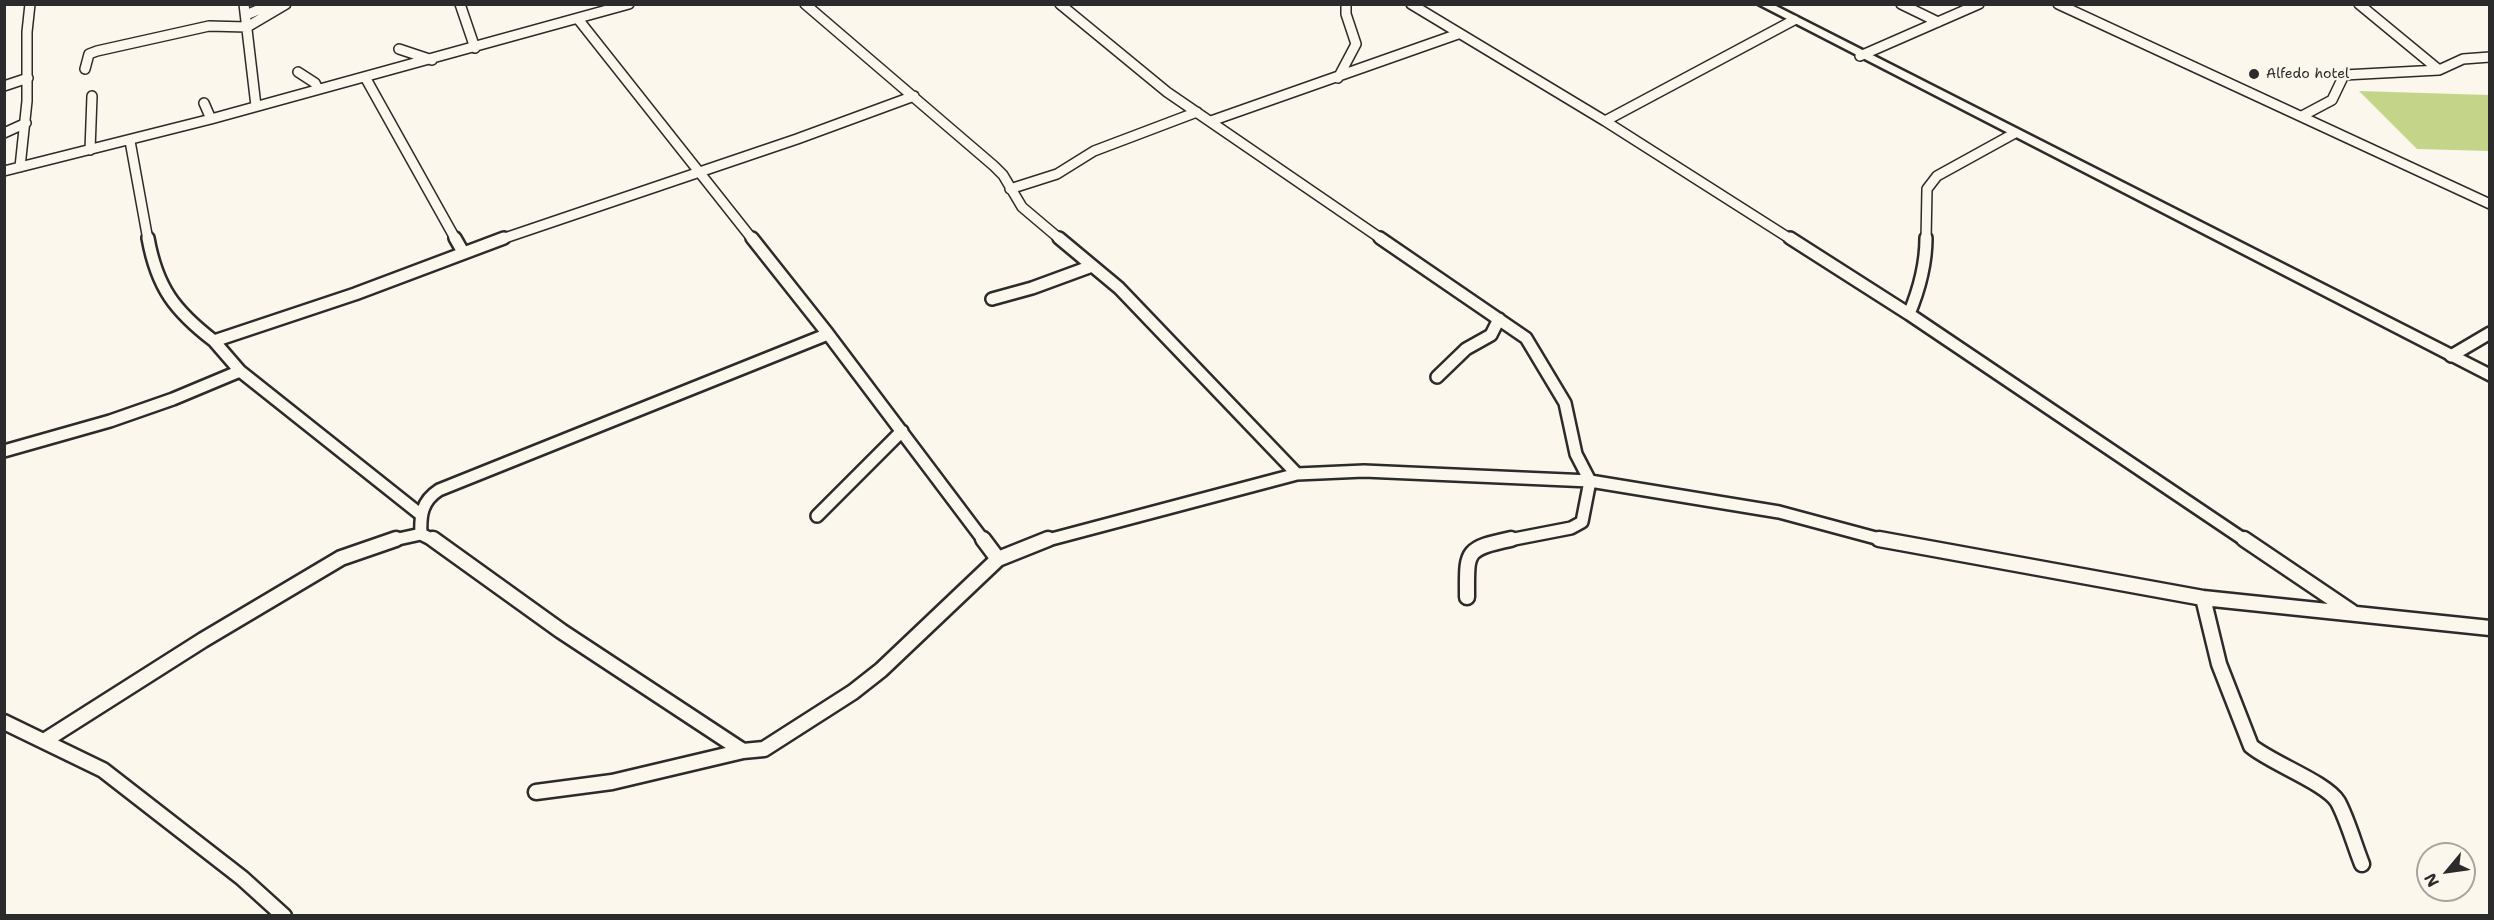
<!DOCTYPE html>
<html>
<head>
<meta charset="utf-8">
<style>
	body { margin:0 }
	#map { position:relative; width:2494px; height:920px; overflow:hidden; background:#fbf7ec; font-family:"Shantell Sans",sans-serif }
	canvas { display:block }
	.frame { position:absolute; inset:0; border:6px solid #2b2b2b; pointer-events:none }
	.north { position:absolute; left:2416px; top:842px; width:60px; height:60px; box-sizing:border-box; background:#fbf7ec; border:2px solid #a8a59f; border-radius:50%; rotate:241deg; font-size:16px; font-weight:700; line-height:24px; text-align:center; color:#2b2b2b }
	.north::after { content:''; display:block; margin:auto; width:21px; height:27px; background:#2b2b2b; clip-path:polygon(50% 0,100% 100%,50% 72%,0 100%) }
</style>
</head>
<body>
<div id="map">
<canvas width="2494" height="920"></canvas>
<div class="frame"></div>
<div class="north">N</div>
</div>
<script>
const ctx = document.querySelector('canvas').getContext('2d');
ctx.lineJoin = 'round';
function fillPath(path, color) { ctx.fillStyle = color; ctx.fill(path, 'evenodd'); }
function trace(path, color, width, dash) { ctx.strokeStyle = color; ctx.lineWidth = width; ctx.lineCap = dash ? 'butt' : 'round'; ctx.setLineDash(dash || []); ctx.stroke(path); }
function drawText(font, color, halo, rows, align = 'center') {
  ctx.font = font + ' "Shantell Sans",sans-serif'; ctx.lineWidth = 4.5; ctx.setLineDash([]); ctx.textBaseline = 'middle'; ctx.strokeStyle = halo; ctx.fillStyle = color; for (const [text, x, y, turn = 0] of rows) {
    ctx.save(); ctx.translate(x, y); ctx.rotate((+turn || 0) * Math.PI / 180); ctx.textAlign = isNaN(turn) ? turn : align; if (halo) ctx.strokeText(text, 0, 0); ctx.fillText(text, 0, 0); ctx.restore();
  }
}
const green = new Path2D(`
	M2359,91L2489,95V151L2417,149Z`);
const streetFar2 = new Path2D(`
	M244,4L256,106
	M460,4L475,48
	M805,4L994,166L1003,175L1022,207L1061,240
	M1060,4L1167,92L1383,240
	M1411,4L1605,121L1792,240
	M1901,4L1938,22
	M2058,4L2490,204
	M246,15L272,4
	M578,19L753,240
	M399,49L432,60
	M1860,56L1979,4
	M85,69L89,54L97,51L209,26L247,27L286,4
	M2439,70L2463,59L2490,57
	M298,72L315,83L318,89
	M365,77L456,240
	M1338,78L1356,44L1346,14V4
	M4,86L28,78
	M204,103L211,119
	M2302,116L2332,100L2344,75L2439,70L2359,4
	M1211,121L1458,34
	M1605,121L1794,20
	M4,133L26,123
	M130,141L148,240
	M90,150L92,96
	M20,167L27,101V32L30,4
	M4,171L211,119L629,4
	M1010,189L1057,174L1094,151L1197,112
	M499,240L797,139L914,96
	M1926,240L1927,189L1937,176L2015,133`);
const streetFar1 = new Path2D(`
	M148,238C157,288 175,311 214,341L355,294L504,238
	M455,238L463,252
	M752,238L828,334L984,541
	M1059,238L1119,288L1297,474
	M1380,238L1526,338L1565,403L1576,454L1590,481L1582,522L1571,528L1504,541
	M1790,238L1909,314L2246,541
	M992,299L1032,288L1092,266
	M1909,314C1919,290 1926,265 1926,238
	M214,341L240,371L420,514
	M2451,356L2490,333
	M1437,377L1466,349L1491,335L1499,319
	M4,451L110,421L173,399L240,371
	M817,516L902,431
	M421,534C420,515 422,501 439,490L828,334
	M389,541L421,534L435,541
	M1044,541L1297,474L1364,471L1590,481L1779,512L1887,541`);
const street = new Path2D(`
	M433,539L561,631L743,751L764,749L853,692L881,670L998,559L1048,539
	M983,539L998,559
	M1879,539L2203,598L2490,628
	M2244,539L2352,612
	M1467,597C1467,551 1464,549 1511,539
	M2203,598L2219,664L2251,746C2271,763 2327,783 2338,802C2348,821 2354,844 2362,864
	M4,722L103,770L242,878L284,916
	M44,741L203,640L341,558L396,539
	M536,792L612,782L743,751`);
const secondary = new Path2D(`
	M1758,4H1772L2490,369V381Z`);
const markers = [
	[2254,74,6,"#2b2b2b"]
];
const farPoinames = [
	["Alfedo hotel",2266,74]
];
fillPath(green, '#c4d58a');
trace(streetFar2, '#2b2b2b', 12);
trace(streetFar1, '#2b2b2b', 16);
trace(street, '#2b2b2b', 19);
trace(secondary, '#2b2b2b', 5);
trace(streetFar2, '#fbf7ec', 9);
trace(streetFar1, '#fbf7ec', 11);
trace(street, '#fbf7ec', 14);
fillPath(secondary, '#fbf7ec');
for (const [x, y, r, color] of markers) { const dot = new Path2D(); dot.arc(x, y, r, 0, 2 * Math.PI); ctx.fillStyle = color; ctx.fill(dot); trace(dot, '#fbf7ec', 2); }
drawText('14px', '#2b2b2b', '#fbf7ec', farPoinames, 'left');
</script>
</body>
</html>
